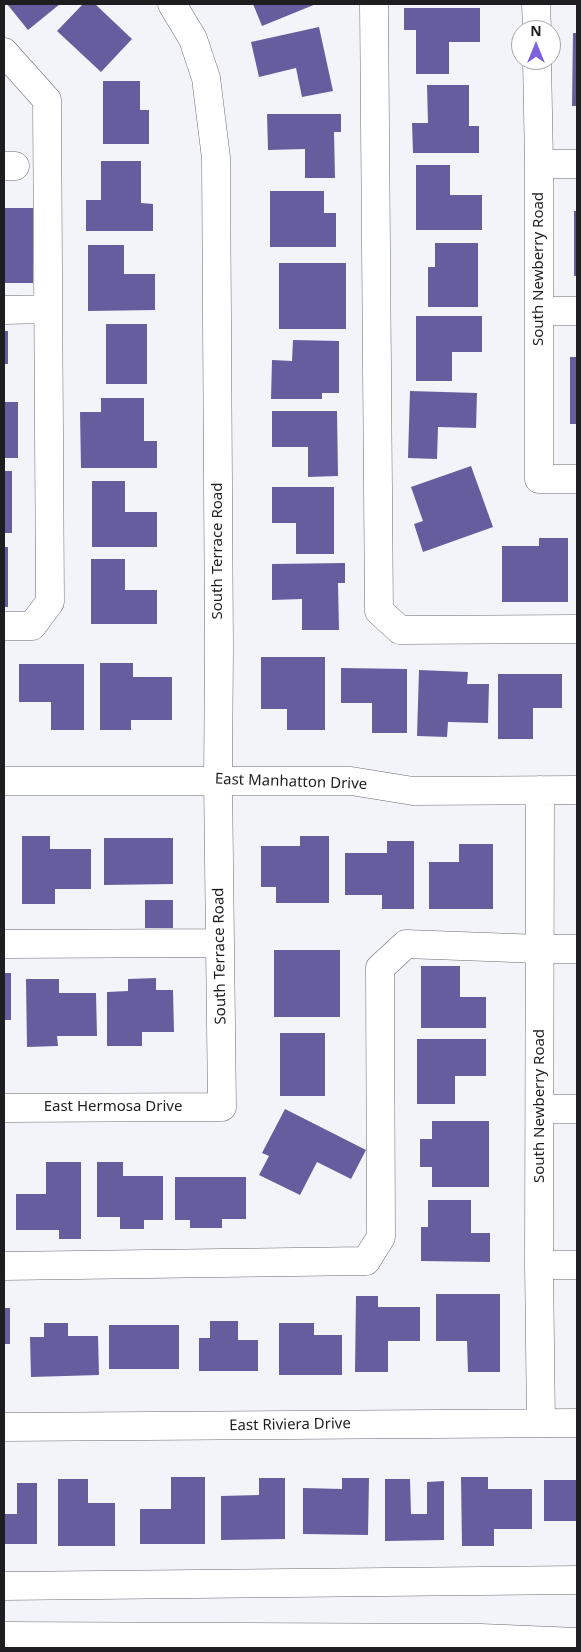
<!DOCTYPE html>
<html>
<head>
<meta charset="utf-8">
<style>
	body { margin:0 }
	#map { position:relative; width:581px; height:1652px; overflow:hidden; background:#f3f3fa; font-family:"Noto Sans",sans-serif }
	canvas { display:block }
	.frame { position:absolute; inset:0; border:5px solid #1e1e20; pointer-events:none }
	.north { position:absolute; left:511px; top:20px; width:50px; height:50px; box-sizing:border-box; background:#fff; border:1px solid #a5a5a6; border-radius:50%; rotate:0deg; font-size:14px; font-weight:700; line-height:20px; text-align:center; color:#1e1e20 }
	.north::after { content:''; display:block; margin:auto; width:18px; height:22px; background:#7a62dd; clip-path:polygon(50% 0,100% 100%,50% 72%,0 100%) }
</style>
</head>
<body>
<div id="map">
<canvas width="581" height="1652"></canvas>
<div class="frame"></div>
<div class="north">N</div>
</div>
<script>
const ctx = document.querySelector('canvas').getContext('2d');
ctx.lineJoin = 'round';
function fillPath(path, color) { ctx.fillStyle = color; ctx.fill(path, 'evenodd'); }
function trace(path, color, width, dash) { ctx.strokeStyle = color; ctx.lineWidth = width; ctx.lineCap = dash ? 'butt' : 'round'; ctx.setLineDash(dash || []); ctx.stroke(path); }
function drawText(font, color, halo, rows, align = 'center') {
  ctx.font = font + ' "Noto Sans",sans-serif'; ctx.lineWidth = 5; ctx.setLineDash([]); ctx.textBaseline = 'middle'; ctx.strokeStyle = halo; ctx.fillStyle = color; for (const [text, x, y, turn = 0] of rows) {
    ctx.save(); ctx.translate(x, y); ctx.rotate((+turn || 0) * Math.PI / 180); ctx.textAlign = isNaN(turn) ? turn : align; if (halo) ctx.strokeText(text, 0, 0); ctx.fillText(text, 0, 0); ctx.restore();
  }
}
const building = new Path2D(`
	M7,4H60L28,30Z
	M83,4H95L132,39L101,72L57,31Z
	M253,4H316L262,26Z
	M404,8H480V42H449V74H416V30H404Z
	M319,27L333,91L302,97L296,68L259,77L251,42Z
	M573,33H577V106H572Z
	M103,81H140V110H149V144H103Z
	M427,85H469V126H479V153H413L412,123H428Z
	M267,114H341V132H334L335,178H305V149L268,150Z
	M101,161H141V203L153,204V231H86V200H101Z
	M416,165H450V195H482V230H416Z
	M270,191H324V213H336V247H270Z
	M4,208H33V283H4Z
	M574,211H577V276H574Z
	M435,243H478V307H428V267H435Z
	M88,245H124V274H155V310L88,311Z
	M279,263H346V329H279Z
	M416,316H482V352H452V381H416Z
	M106,324H147V384H106Z
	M4,331H8V364H4Z
	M293,340L339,341V393H322V399H271L272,360L292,361Z
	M570,357H577V424H570Z
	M410,391L477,393L476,428L438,427L437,459L408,458Z
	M101,398H144V441H157V468H81L80,412H101Z
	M4,402H18V458H4Z
	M272,411H337L338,476L308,477V447H272Z
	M471,466L493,527L423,552L414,524L423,521L411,487Z
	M4,471H12V533H4Z
	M92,481H125V512H157V547H92Z
	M272,487H334V554H296V523H272Z
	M539,538H568V602H502V546H539Z
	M4,547H8V607H4Z
	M91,559H125V590H157V624H91Z
	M345,563V583H338L339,630H302V599L272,600V564Z
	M261,657H325V730H287V709H261Z
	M100,663H133V677H172V720H131V730H100Z
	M19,664H84V730H51V702H19Z
	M341,668L407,669V733H372V703H341Z
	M419,670L468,672L467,684H489L488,723L448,722L447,737L417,736Z
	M498,674H562V708H533V739H498Z
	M22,836H50V849H91V889H55V904H22Z
	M300,836H329V903H276V887H261V846H300Z
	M104,838H173V884L104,885Z
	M387,841H414V909H382V895H345V853H387Z
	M459,844H493V909H429V862H459Z
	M145,900H173V928H145Z
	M274,950H340V1017H274Z
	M421,966H460V997H486V1028H421Z
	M4,973H11V1020H4Z
	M156,978V990H173L174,1032H142V1046H107V992L128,991V979Z
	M26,979H59V993H96L97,1036H57L58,1046L27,1047Z
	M280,1033H325V1096H280Z
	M417,1039H486V1076H455V1104H417Z
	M285,1109L366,1150L351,1179L317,1162L300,1195L259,1175L269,1156L262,1153Z
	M432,1121H489V1187H432V1167H420V1139H432Z
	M46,1162H81V1239H59V1230H16V1194H46Z
	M97,1162H123V1176H163V1220H144V1229H120V1217H97Z
	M175,1177H246V1219H222V1228H190V1220H175Z
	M428,1200H471V1233H490V1262L421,1261V1227H428Z
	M436,1294H500V1372H468L467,1341H436Z
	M356,1296H378V1307H420V1341H388V1372H355Z
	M4,1308H10V1344H4Z
	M210,1321H238V1340H258V1371H199V1338H210Z
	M44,1323H68V1336H98L99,1375L31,1377L30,1337H44Z
	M279,1323H314V1335H342V1375H279Z
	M109,1325H179V1369H109Z
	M171,1477H205V1544H140V1509H171Z
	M461,1477H488V1489H532V1529H494V1546H462Z
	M259,1478H285V1539L221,1540V1496L259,1495Z
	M342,1478H369L368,1535L303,1534V1488L342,1489Z
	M58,1479H88V1503H115V1546H58Z
	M385,1479H410L411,1514H427V1482L444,1481V1540L385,1541Z
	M544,1480H577V1521H544Z
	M17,1483H37V1544H4V1514H17Z`);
const minor = new Path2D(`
	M374,4L379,611L400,630L577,629
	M536,4L537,30
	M4,52L47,100L50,602L32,626H4
	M537,60L539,164V479H577
	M539,164H577
	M4,166H15
	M4,310L48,309
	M539,311H577
	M4,781H351L413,791L577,790
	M540,790L539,1265L541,1423
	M4,944L219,943
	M4,1108L222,1107L218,780L219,648L216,158L206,78L193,39L172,4
	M540,1109H577
	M539,1265H577
	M4,1266L366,1261L381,1237L380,968L406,944L541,949H577
	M4,1427L577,1423
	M4,1586L577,1580`);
const highway = new Path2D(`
	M4,1636L481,1638L577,1642`);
const streetNames = [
	["South Newberry Road",539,269,-90],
	["South Terrace Road",218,551,-90],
	["East Manhatton Drive",291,782,2],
	["South Terrace Road",220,956,-91],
	["South Newberry Road",540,1106,-90],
	["East Hermosa Drive",113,1107],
	["East Riviera Drive",290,1425,-1]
];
fillPath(building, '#665d9f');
trace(minor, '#6b6b71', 29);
trace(highway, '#6b6b71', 29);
trace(minor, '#fff', 28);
trace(highway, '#fff', 28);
drawText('15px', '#1e1e20', '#fff', streetNames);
</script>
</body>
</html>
